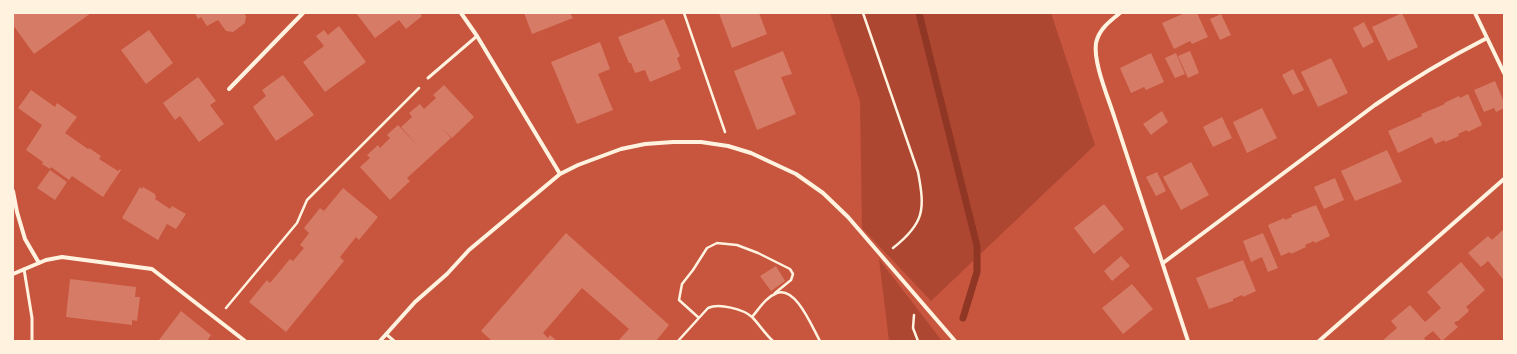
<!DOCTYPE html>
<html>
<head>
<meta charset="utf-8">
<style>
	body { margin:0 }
	#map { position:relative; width:1517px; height:354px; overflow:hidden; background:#c8553d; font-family:"Varela Round",sans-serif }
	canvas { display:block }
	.frame { position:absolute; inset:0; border:14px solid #fff3e0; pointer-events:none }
</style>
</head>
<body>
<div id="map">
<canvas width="1517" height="354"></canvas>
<div class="frame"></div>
</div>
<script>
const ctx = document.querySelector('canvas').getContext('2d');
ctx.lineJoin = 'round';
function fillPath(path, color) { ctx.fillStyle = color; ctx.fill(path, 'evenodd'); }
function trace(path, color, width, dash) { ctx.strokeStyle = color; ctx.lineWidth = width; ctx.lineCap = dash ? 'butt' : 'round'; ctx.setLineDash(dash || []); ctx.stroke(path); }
const green = new Path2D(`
	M830,13H1051L1095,145L931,301L862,228L860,101Z
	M879,259L942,341H889Z`);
const stream = new Path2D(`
	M919,13L977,246V272L963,318`);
const building = new Path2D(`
	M13,13H91L34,54L13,25Z
	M195,13H244L246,16L245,23L233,32L226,31L218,20L207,26L201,17L198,19Z
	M356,13H420L422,16L406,29L399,20L375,38Z
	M524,13H570L573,18L532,34Z
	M719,13H759L767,34L732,48Z
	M1185,13H1197L1208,37L1192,44L1190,41L1174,49L1162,23Z
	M1402,13L1418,47L1388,61L1372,27Z
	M1221,14L1231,35L1220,40L1210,19Z
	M664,19L680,56L677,58L681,69L650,82L645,70L635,73L631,63H629L618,37Z
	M1364,22L1374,42L1363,48L1353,28Z
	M339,26L366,62L325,92L303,62L324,46L316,36L324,30L328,35Z
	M149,30L173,63L146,84L121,50Z
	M600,42L610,69L598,74L613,110L577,124L551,62Z
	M783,51L792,74L781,77L796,114L757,130L734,71Z
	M1190,51L1199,73L1188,78L1178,56Z
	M1151,53L1164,82L1146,90L1144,87L1131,93L1120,68Z
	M1176,53L1185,74L1175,78L1165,58Z
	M1331,58L1348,93L1318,107L1301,72Z
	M1293,69L1304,90L1293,95L1282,75Z
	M283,75L314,115L276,141L253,107L266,96L262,90Z
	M198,77L216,101L210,105L224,124L199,142L180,116L175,120L163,103Z
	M1495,81L1504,102V108L1496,112L1494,108L1484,112L1474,90Z
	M444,85L474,117L452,138L442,128L451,138L407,178L410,181L390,200L360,167L370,158L367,155L378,145L380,148L390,138L387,135L398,125L419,147L401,127L412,117L409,113L420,104L424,109L436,98L433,95Z
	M31,90L55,107L57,103L77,117L65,133L88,149L89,148L101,156L99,159L118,171L120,169L121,170L103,197L72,176L69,180L51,167L50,169L42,164L43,162L26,150L42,125L18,108Z
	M1468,94L1482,125L1468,132L1467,130L1458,134L1459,136L1445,142V140L1435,144L1432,137L1398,153L1388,131L1422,116L1421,114L1445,104L1444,103L1459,96L1460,98Z
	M1262,108L1277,138L1247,153L1233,122Z
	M1162,111L1168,122L1151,135L1143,124Z
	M1222,117L1232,138L1213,147L1203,127Z
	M1387,150L1402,182L1355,201L1341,171Z
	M1191,162L1209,195L1181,210L1163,177Z
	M50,170L67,182L55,200L37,188Z
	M1157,172L1166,191L1156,196L1146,177Z
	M1335,178L1344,200L1324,209L1314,187Z
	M140,187L142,189L143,187L155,194V195L156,197L155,199L170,209L172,206L186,214L176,229L167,224L158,240L122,218Z
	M343,188L378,217L359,240L356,237L340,257L344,261L286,332L249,302L267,280L270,283L290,259L293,261L304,248L300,245L309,233L304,228L320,208L324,211Z
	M1104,204L1124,229L1094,254L1074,228Z
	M1316,205L1330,236L1315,243L1314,241L1305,245L1306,247L1291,254L1290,252L1281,256L1268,225L1284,218L1285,220L1292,217L1291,215Z
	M1504,229V278L1503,279L1488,261L1481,267L1468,253L1488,236L1492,240Z
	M566,233L669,325L656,341H618L629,329L582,288L543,333L548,338L550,335L557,341H492L481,331Z
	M1263,233L1278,268L1268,272L1262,257L1251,262L1243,241Z
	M1121,256L1130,266L1112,281L1104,271Z
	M1243,260L1256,291L1243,297L1242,295L1233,299V301L1209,309L1196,278Z
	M1461,262L1485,290L1466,307L1469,310L1468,312L1458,321H1457L1454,323L1458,327L1442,341L1433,331L1424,338L1426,341H1382L1397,328L1391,321L1410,305L1425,322L1441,308L1427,292Z
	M776,266L785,281L771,291L760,276Z
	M70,279L136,287L135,297H140L137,321L132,320V325L66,317Z
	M1132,284L1153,309L1123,334L1102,308Z
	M181,311L211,335L207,341H160L159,340Z`);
const path = new Path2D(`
	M684,13L725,132
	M863,13L918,172C925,209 925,223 893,248
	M226,308L297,223L307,200L419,88
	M914,315L913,328L918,341
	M752,317C759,309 766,297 777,293C796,286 812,327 820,341
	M699,318L679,300L682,284L693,270L707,248L717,243L737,245L758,253L790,269L793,274L791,280L775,293
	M678,341L708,308C719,303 743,309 752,317C759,324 765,334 773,341`);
const service = new Path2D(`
	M428,78L477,36
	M24,269L32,318V341
	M386,334L394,341`);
const minor = new Path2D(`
	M461,13L477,36L560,174
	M1120,13C1110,21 1099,29 1096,43C1093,62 1108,97 1114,116C1138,191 1164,266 1188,341
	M1475,13L1504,73
	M229,89L303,13
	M13,191L17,212L25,239L39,263
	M1163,263L1375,105C1411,80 1448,58 1487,38
	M13,274L46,260L62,257L152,269L245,341
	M380,341L415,302L447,274L469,250L560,174L578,165L621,149L645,144L673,142H701L728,146L751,153L796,174L823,193L848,217L955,341
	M1319,341L1504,179`);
fillPath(green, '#ae4732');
trace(stream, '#8f3625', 7);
fillPath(building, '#d67c66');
trace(path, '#fff3e0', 2.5);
trace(service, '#fff3e0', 3);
trace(minor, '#fff3e0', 4);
</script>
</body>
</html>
